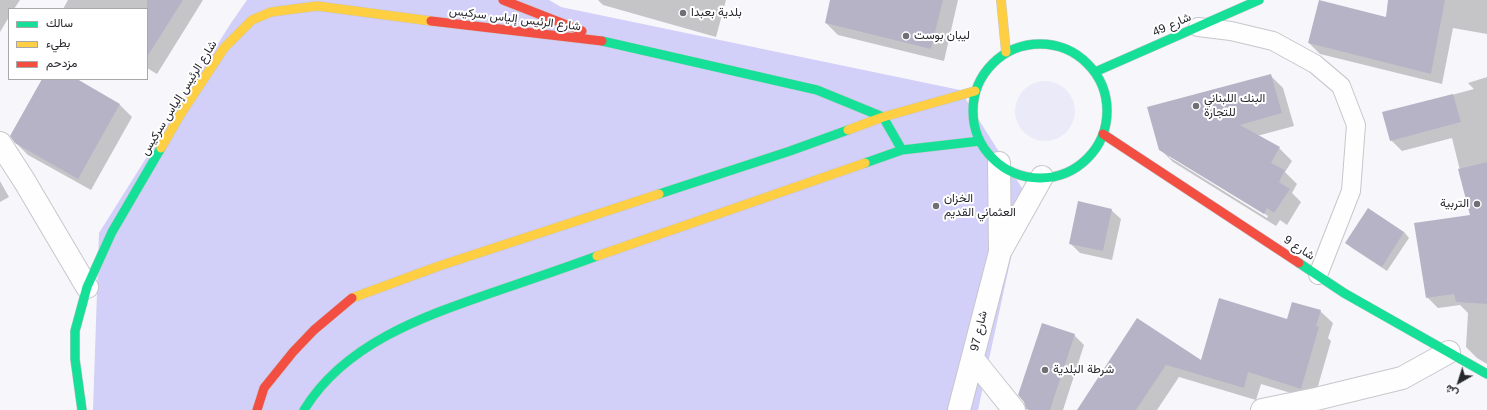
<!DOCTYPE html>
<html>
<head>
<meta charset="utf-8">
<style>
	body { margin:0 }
	#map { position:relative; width:1487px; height:410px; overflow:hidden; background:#f7f7fb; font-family:Helvetica,Vazirmatn,sans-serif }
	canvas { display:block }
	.legend { position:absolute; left:8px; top:8px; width:140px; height:72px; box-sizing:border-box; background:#fff; border:1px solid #a8a8ab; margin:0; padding:5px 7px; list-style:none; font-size:12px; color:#26262d }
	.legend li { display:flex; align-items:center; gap:8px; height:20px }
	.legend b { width:20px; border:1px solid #a8a8ab }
	.north { position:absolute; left:1439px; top:362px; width:40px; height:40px; -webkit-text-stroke:3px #fff; paint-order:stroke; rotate:219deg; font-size:11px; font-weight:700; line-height:16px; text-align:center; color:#26262d }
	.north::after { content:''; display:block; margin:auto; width:14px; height:18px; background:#26262d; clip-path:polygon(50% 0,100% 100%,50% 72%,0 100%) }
</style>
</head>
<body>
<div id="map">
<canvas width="1487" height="410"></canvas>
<ul class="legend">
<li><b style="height:5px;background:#16e098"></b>سالك</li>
<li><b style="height:5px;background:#ffcf43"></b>بطيء</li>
<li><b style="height:5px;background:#f24e42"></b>مزدحم</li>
</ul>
<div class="north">ش</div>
</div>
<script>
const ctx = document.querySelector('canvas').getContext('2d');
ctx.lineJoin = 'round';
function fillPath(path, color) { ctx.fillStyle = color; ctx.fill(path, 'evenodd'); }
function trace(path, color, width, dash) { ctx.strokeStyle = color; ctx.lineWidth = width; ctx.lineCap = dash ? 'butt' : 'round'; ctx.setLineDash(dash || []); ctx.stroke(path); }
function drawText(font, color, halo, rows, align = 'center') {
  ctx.font = font + ' Helvetica,Vazirmatn,sans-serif'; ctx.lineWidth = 4; ctx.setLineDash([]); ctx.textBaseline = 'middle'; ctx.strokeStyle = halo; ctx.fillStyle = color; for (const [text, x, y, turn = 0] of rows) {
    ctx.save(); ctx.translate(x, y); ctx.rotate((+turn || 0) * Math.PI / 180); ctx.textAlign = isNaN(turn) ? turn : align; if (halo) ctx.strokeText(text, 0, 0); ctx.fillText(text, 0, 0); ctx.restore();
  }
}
const green = new Path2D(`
	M1015 111a30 30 0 1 1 60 0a30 30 0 1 1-60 0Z`);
const forest = new Path2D(`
	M247,0H549L561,7L960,90L1025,193L978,410H93L99,233L231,23Z`);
const shadow = new Path2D(`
	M0,0H20L14,9H9V17L0,32Z
	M68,0H203L157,74L147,68V9H63Z
	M598,0H726L716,37L603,5Z
	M831,0H958L944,61L838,35L826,23Z
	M1389,0H1487V34L1453,28L1442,84L1320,54L1309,43L1386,18Z
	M1270,75L1283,88L1294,126L1257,136L1279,148L1292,161L1285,172L1297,184L1292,193L1301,202L1287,225L1280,220L1276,226L1173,162L1160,149ZM1169,155L1268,216L1267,218L1169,157Z
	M1487,77V364L1477,358L1466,347L1468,313L1460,305L1438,308L1427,297L1471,215L1452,138L1402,151L1391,140L1384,113L1474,89L1468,83Z
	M44,79H75L120,105L132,117L91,190L28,155L15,142Z
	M0,181L9,197L0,202Z
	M1111,210L1121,219L1112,260L1080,253L1070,243Z
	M1404,232L1409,238L1387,271L1352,248L1346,243Z
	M1320,311L1333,323L1328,338L1331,341L1314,400L1261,384L1256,400L1179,377L1157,410H1078L1138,320L1201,361L1288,320Z
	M1074,335L1084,345L1063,410H1029L1027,408Z`);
const building = new Path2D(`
	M147,0H183L147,57Z
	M830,0H943L931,49L825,23Z
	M1319,0L1386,17L1388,0H1445L1431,74L1308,43Z
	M1271,74L1282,113L1240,125L1280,147L1271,163L1285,170L1279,182L1290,189L1274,213L1267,208L1264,214L1159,150L1147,107Z
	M42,79H77L120,104L78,179L15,143L10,136Z
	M1453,94L1461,122L1390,141L1382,112Z
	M1487,162V304L1456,302L1454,294L1426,298L1414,223L1470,215L1458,169Z
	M1078,201L1112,209L1103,251L1069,244Z
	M1368,208L1404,232L1382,267L1345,243Z
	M1219,298L1287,319L1292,302L1321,310L1316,326L1319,327L1301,389L1248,372L1244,388L1166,365L1136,410H1077L1137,318L1201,360Z
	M1042,323L1075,334L1050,410H1030L1026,409L1024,402L1018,395Z`);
const lane = new Path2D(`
	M1198,27L1231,31L1273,41L1315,64L1341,86L1356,125L1351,191L1318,275`);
const street = new Path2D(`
	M0,143L25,182L87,287
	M999,163L1000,251
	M973,359L1014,410
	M959,410L1000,252L1042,177
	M1262,410L1316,399L1402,378L1449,352`);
const fast = new Path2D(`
	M602,41L817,90L883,117L902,150
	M973 111a67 67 0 1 1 134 0a67 67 0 1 1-134 0Z
	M1095,72L1259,0
	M865,163L902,150L980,141
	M659,194L790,151L848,130
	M1299,263L1344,293L1487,374
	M82,410L75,359V331L87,287L112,232L161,148
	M304,410C344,344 422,317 491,293C526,281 562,269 597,256`);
const slow = new Path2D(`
	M1001,0L1006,52
	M848,130L883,117L975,91
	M161,148L180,115L224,48L252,20L271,12L317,6L431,21
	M597,256L865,163
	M352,298L439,266L659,194`);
const jam = new Path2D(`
	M503,0L582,31
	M431,21L602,41
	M1103,134L1299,263
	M257,410L264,388L293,352L314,330L352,298`);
const markers = [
	[683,13,4,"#6f6f75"],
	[906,36,4,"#6f6f75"],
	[1196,106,4,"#6f6f75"],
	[1477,204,4,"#6f6f75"],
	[936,206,4,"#6f6f75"],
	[1045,370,4,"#6f6f75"]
];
const poiNames = [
	["بلدية بعبدا",691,13],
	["ليبان بوست",914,36],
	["البنك اللبناني",1204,99],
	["للتجارة",1204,113],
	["الخزان",944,199],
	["العثماني القديم",944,213],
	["التربية",1469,204,"right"],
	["شرطة البلدية",1053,370]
];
const streetNames = [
	["شارع الرئيس إلياس سركيس",515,19,7],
	["شارع 49",1172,25,-24],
	["شارع الرئيس إلياس سركيس",179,98,-58],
	["شارع 9",1299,248,33],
	["شارع 97",979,331,-77]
];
fillPath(green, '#eaeaf9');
fillPath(forest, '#d2cff8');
fillPath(shadow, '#0003');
fillPath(building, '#b6b3c6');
trace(lane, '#c7c6cc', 20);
trace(street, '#c7c6cc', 24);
trace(fast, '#c7c6cc', 10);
trace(slow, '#c7c6cc', 10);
trace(jam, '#c7c6cc', 10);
trace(lane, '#fefefe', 18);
trace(street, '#fefefe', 22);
trace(fast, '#16e098', 9);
trace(slow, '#ffcf43', 9);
trace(jam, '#f24e42', 9);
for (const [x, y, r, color] of markers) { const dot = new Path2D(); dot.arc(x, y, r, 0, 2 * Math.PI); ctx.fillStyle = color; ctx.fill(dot); trace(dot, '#fff', 1.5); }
drawText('12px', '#26262d', '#fff', poiNames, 'left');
drawText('12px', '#26262d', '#fff', streetNames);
</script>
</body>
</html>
